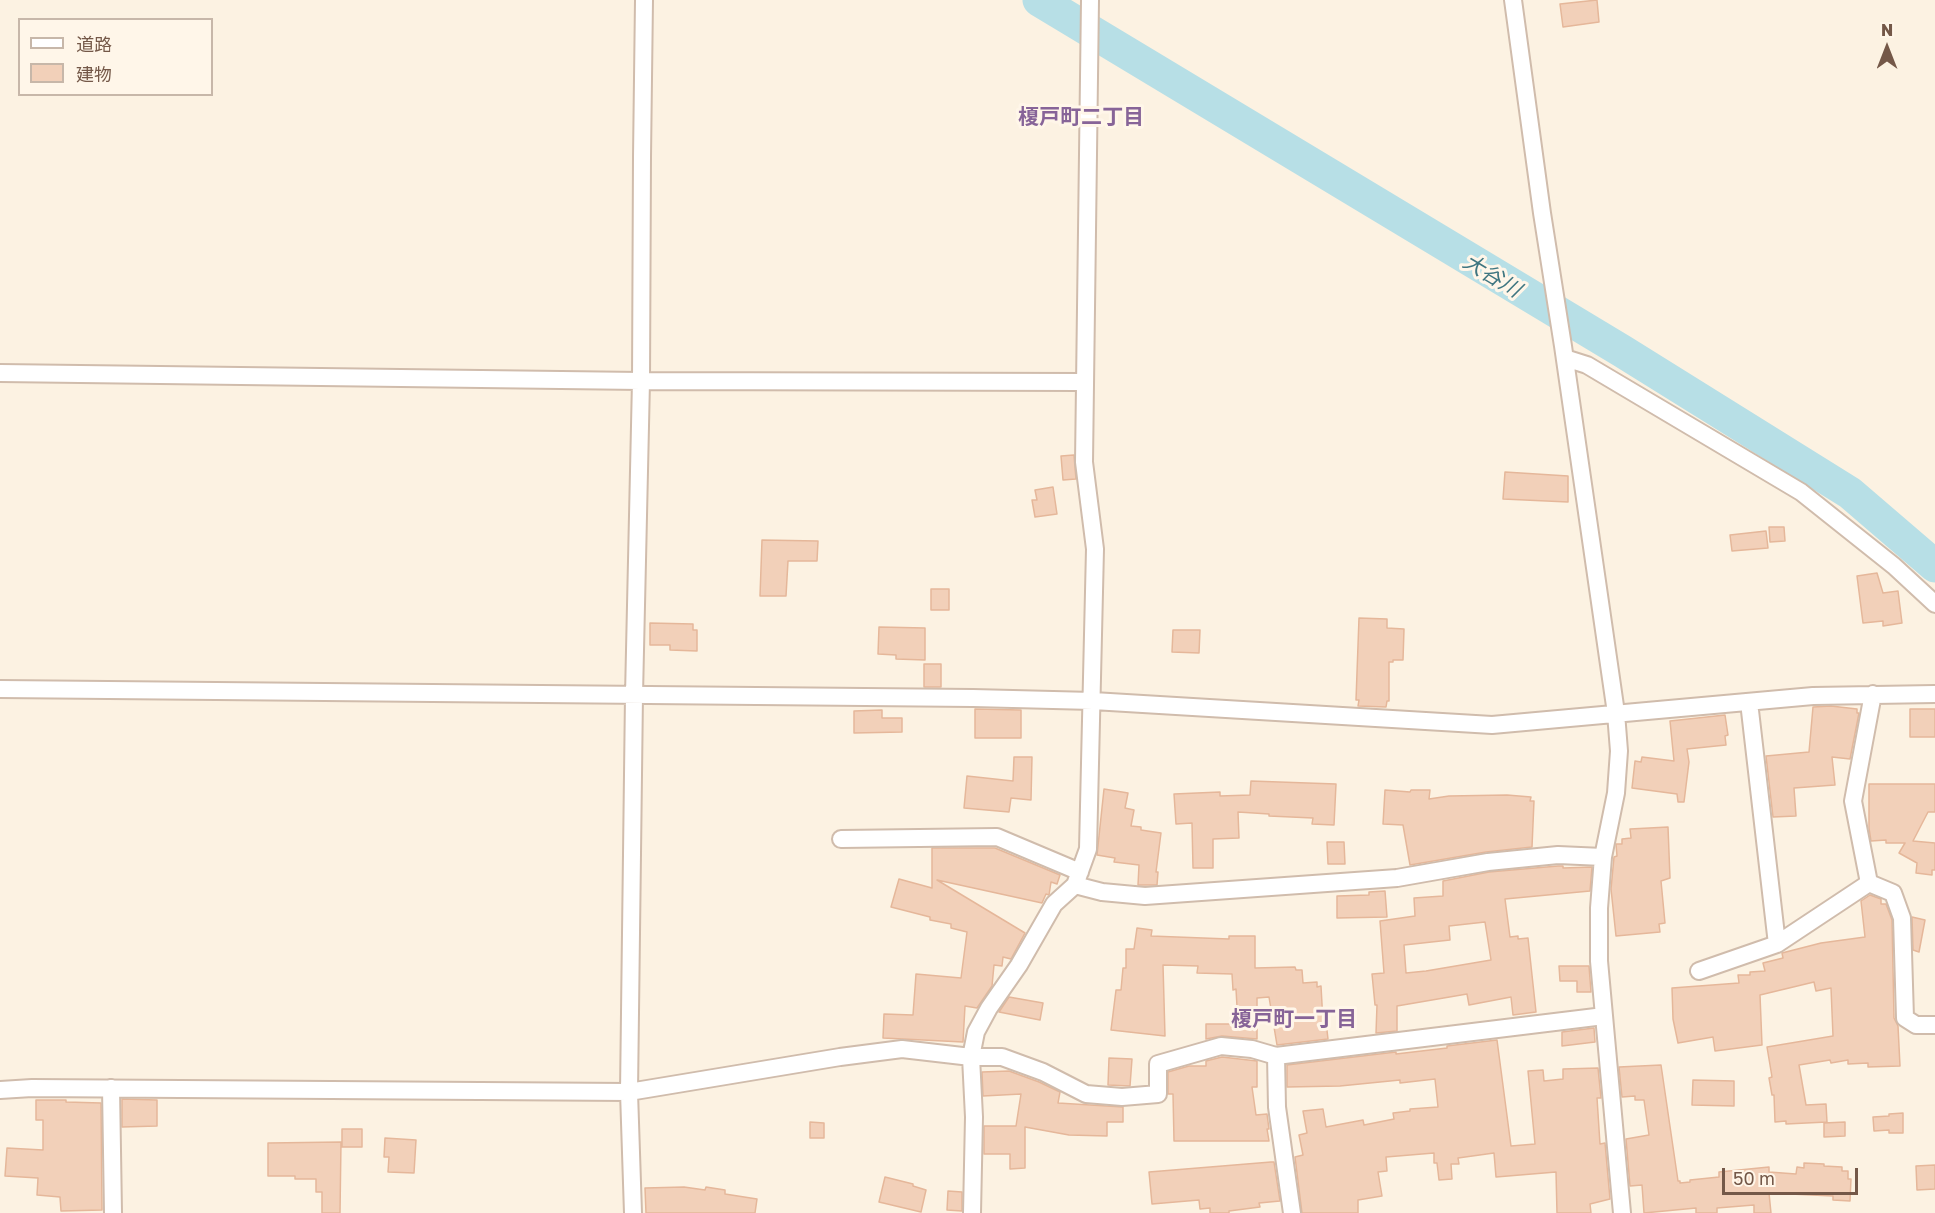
<!DOCTYPE html>
<html>
<head>
<meta charset="utf-8">
<style>
	body { margin:0 }
	#map { position:relative; width:1935px; height:1213px; overflow:hidden; background:#fcf2e2; font-family:"Golos Text","Noto Sans JP",sans-serif }
	canvas { display:block }
	.legend { position:absolute; left:18px; top:18px; width:195px; height:78px; box-sizing:border-box; background:#fff6e9; border:2px solid #c7b7a9; margin:0; padding:8px 10px; list-style:none; font-size:18px; color:#745848 }
	.legend li { display:flex; align-items:center; gap:12px; height:30px }
	.legend b { width:30px; border:2px solid #c7b7a9 }
	.north { position:absolute; left:1857px; top:18px; width:60px; height:60px; -webkit-text-stroke:4px #fff6e9; paint-order:stroke; rotate:0deg; font-size:16px; font-weight:700; line-height:24px; text-align:center; color:#745848 }
	.north::after { content:''; display:block; margin:auto; width:21px; height:27px; background:#745848; clip-path:polygon(50% 0,100% 100%,50% 72%,0 100%) }
	.scale { position:absolute; left:1722px; top:1168px; width:136px; height:27px; box-sizing:border-box; border:3px solid #745848; border-top:0; padding-left:8px; font-size:18px; line-height:21px; white-space:nowrap; color:#745848; -webkit-text-stroke:4px #fff6e9; paint-order:stroke }
</style>
</head>
<body>
<div id="map">
<canvas width="1935" height="1213"></canvas>
<ul class="legend">
<li><b style="height:8px;background:#fff"></b>道路</li>
<li><b style="height:16px;background:#f2d0b9"></b>建物</li>
</ul>
<div class="north">N</div>
<div class="scale">50 m</div>
</div>
<script>
const ctx = document.querySelector('canvas').getContext('2d');
ctx.lineJoin = 'round';
function trace(path, color, width, dash) { ctx.strokeStyle = color; ctx.lineWidth = width; ctx.lineCap = dash ? 'butt' : 'round'; ctx.setLineDash(dash || []); ctx.stroke(path); }
function fillPath(path, color) { ctx.fillStyle = color; ctx.fill(path, 'evenodd'); }
function drawText(font, color, halo, rows, align = 'center') {
  ctx.font = font + ' "Golos Text","Noto Sans JP",sans-serif'; ctx.lineWidth = 6; ctx.setLineDash([]); ctx.textBaseline = 'middle'; ctx.strokeStyle = halo; ctx.fillStyle = color; for (const [text, x, y, turn = 0] of rows) {
    ctx.save(); ctx.translate(x, y); ctx.rotate((+turn || 0) * Math.PI / 180); ctx.textAlign = isNaN(turn) ? turn : align; if (halo) ctx.strokeText(text, 0, 0); ctx.fillText(text, 0, 0); ctx.restore();
  }
}
const river = new Path2D(`
	M1039,0L1622,351L1850,493L1935,566`);
const building = new Path2D(`
	M1597,0L1599,22L1563,27L1560,4Z
	M1074,455L1076,479L1063,480L1061,456Z
	M1505,472L1568,476V502L1503,499Z
	M1053,487L1057,514L1035,517L1032,500H1037L1035,490Z
	M1769,527H1784L1785,541L1770,542Z
	M1766,531L1768,548L1732,551L1730,535Z
	M762,540L818,541L817,561H788L786,596H760Z
	M1877,573L1883,593L1898,591L1902,623L1883,626V621L1863,623L1857,576Z
	M931,589H949V610H931Z
	M1359,618L1387,619V628L1404,629L1403,660H1393V662H1389V701H1387L1386,707L1358,706L1359,700H1356Z
	M650,623L693,624V630H697V651L670,650V645H650Z
	M879,627L925,628V660L896,659V655L878,654Z
	M1173,630H1200L1199,653L1172,652Z
	M924,664H941V687H924Z
	M1831,706L1857,709V713H1859L1850,759L1832,757L1835,785L1794,788L1796,816L1773,817L1766,756L1809,752L1813,707Z
	M975,709L1021,710V738H975Z
	M1910,709H1935V737H1910Z
	M882,710V718H902V732L854,733V711Z
	M1725,715L1728,735L1725,736L1726,745L1687,749L1689,762L1684,802H1678L1677,794L1632,788L1635,761L1641,762L1642,757L1674,761L1670,721Z
	M1014,757H1032L1031,800L1011,798L1009,812L964,808L967,776L1013,781Z
	M1251,781L1336,784L1334,825L1312,824L1313,818L1269,816V814L1238,812L1239,838L1213,839V868H1193L1192,823L1176,824L1174,794L1220,792V796L1250,795Z
	M1869,784H1935V812H1928L1913,841L1935,843V870H1932V875L1916,873L1917,863L1899,853L1905,843H1886V840L1871,841L1869,828Z
	M1104,789L1128,793L1125,808L1134,810L1131,826L1141,827V830L1161,833L1156,872H1158L1157,885H1138L1139,865L1114,862L1115,858L1097,855Z
	M1385,790L1410,792L1411,790H1430L1429,799L1449,796L1507,795L1531,797L1530,801H1534L1532,847L1486,852L1410,865L1403,825L1383,824Z
	M1668,827L1670,878L1661,881L1665,923L1659,924L1660,932L1616,936L1611,889L1614,857L1617,856L1616,844H1622V839L1631,838L1630,829Z
	M1327,842H1344L1345,864H1328Z
	M932,848H995L1060,875L1057,884L1051,882L1049,895L1046,894L1042,903L937,880L1025,933L1011,959L1003,957L1002,966L994,965L992,986L977,1008L965,1006L963,1042L883,1038L884,1014L913,1015L916,974L961,978L967,932L951,928V924L930,920V917L891,907L899,879L932,888Z
	M1558,866H1563V868L1592,867L1590,891L1505,899L1510,937L1518,936V939L1528,938L1536,1012L1513,1015L1511,997L1469,1005L1467,994L1397,1006V1031L1376,1033L1377,1005H1375L1372,974L1384,973L1380,921L1415,916L1414,898L1443,896V881L1489,872ZM1485,922L1491,960L1426,971L1406,973L1404,945L1450,940L1449,926Z
	M1385,891L1387,917L1337,918V896L1369,895V892Z
	M1870,895L1881,899V904H1886L1892,920L1894,1018L1898,1026L1900,1066L1868,1067V1063L1848,1064V1060L1831,1063L1830,1060L1799,1065L1806,1105L1826,1104L1827,1122L1786,1124V1121L1775,1122L1774,1095H1772L1769,1078L1772,1077L1767,1047L1833,1036L1831,988L1816,991L1814,982L1760,995L1762,1045L1715,1051L1713,1037L1678,1043L1673,1019L1672,988L1739,983L1738,975H1750V972L1765,971L1763,963L1783,958L1782,953L1821,943L1865,937L1861,901Z
	M1912,917L1925,920L1919,952L1913,950Z
	M1137,928L1152,930L1151,936L1229,939V936H1255V968L1295,967L1296,970H1302L1303,983L1317,982V987L1321,986L1323,1022H1326L1328,1039L1277,1045L1269,997L1257,998V1039L1222,1036L1206,1039V1024H1238L1236,989L1233,990L1232,974L1197,973L1198,966L1163,965L1165,1036L1111,1030L1116,990H1121L1123,968H1126V949H1134Z
	M1559,966H1589L1591,992H1577V981H1560Z
	M1009,997L1043,1003L1040,1020L999,1012Z
	M1594,1028L1595,1042L1562,1046V1032Z
	M1497,1040L1511,1146L1535,1144L1528,1071L1543,1070L1544,1081L1563,1079V1069L1598,1068L1601,1098H1597L1600,1144L1605,1143L1610,1199L1590,1204L1591,1213H1557L1556,1172L1496,1177L1494,1153L1458,1158L1459,1164H1451L1452,1179L1439,1180L1437,1163H1434V1153L1386,1157L1387,1171L1378,1172L1382,1196L1358,1200V1213H1302L1295,1157L1303,1155L1299,1135L1307,1133L1303,1111L1323,1109L1326,1127L1363,1120L1364,1125L1394,1119L1393,1113L1410,1111V1109L1438,1107L1435,1079L1400,1083V1080L1340,1086L1287,1087V1065L1396,1052V1054L1447,1048V1046Z
	M1222,1057L1257,1061V1087H1252L1256,1115L1267,1114L1269,1129H1267L1269,1141H1174L1173,1094H1168V1072L1189,1066H1206V1061Z
	M1109,1058L1132,1059L1130,1086L1108,1085Z
	M1661,1065L1678,1181H1680V1183L1690,1182V1180L1719,1177V1172L1769,1167V1172L1796,1174L1797,1167L1804,1168V1163L1824,1164V1166L1842,1167V1171H1848V1179H1851L1850,1201L1833,1200V1196L1769,1193L1771,1213H1754V1205L1717,1208V1213H1696V1208L1644,1213L1642,1185L1630,1186L1626,1139L1649,1135L1644,1100H1635V1096L1622,1097L1619,1067Z
	M1009,1071L1039,1082L1060,1092L1058,1103L1123,1107V1122H1107V1136L1069,1135L1025,1127V1168L1010,1169V1154H984V1126H1016L1021,1094L983,1096L982,1072Z
	M1693,1080L1734,1081V1106L1692,1105Z
	M122,1099L157,1100V1126L122,1127Z
	M36,1100H66V1102L101,1103L102,1210L61,1211L60,1197L37,1195L38,1178L5,1176L7,1148L43,1150V1120H36Z
	M1903,1113V1133H1889V1130L1874,1131L1873,1117L1889,1116V1114Z
	M810,1122L824,1123V1138H810Z
	M1845,1122V1136L1824,1137V1123Z
	M342,1129H362V1147H342Z
	M385,1138L416,1140L414,1173L388,1172L389,1157H384Z
	M341,1142L340,1213H322V1192H316V1179H295V1176H268V1143Z
	M1271,1162H1274L1280,1201L1259,1203L1260,1207L1229,1211V1213H1210V1208L1200,1209L1199,1200L1152,1204L1149,1172Z
	M1935,1165V1189L1917,1190L1916,1166Z
	M885,1177L913,1184V1186L926,1190L921,1212L879,1202Z
	M684,1187L705,1190L706,1187L725,1190V1194L757,1199L755,1213H646L645,1188Z
	M948,1191L962,1192V1211L947,1210Z`);
const street = new Path2D(`
	M1513,0L1542,213L1563,346L1616,713L1619,751L1616,793L1603,857L1599,908V961L1622,1213
	M1565,358L1587,365L1801,492L1894,566L1935,604
	M0,373L641,381L1084,382
	M0,689L973,698L1093,701L1492,725L1813,696L1935,694
	M841,839L997,837L1080,872
	M1869,883L1893,893L1902,918L1905,1018L1916,1025H1935
	M1075,885L1102,892L1145,896L1397,878L1488,862L1558,855L1603,857
	M1777,944L1869,883L1853,801L1873,694
	M1699,971L1777,944L1749,702
	M1276,1056L1277,1107L1292,1213
	M111,1088L113,1213
	M0,1090L32,1088L629,1092L840,1057L902,1049L971,1057H1002L1043,1072L1086,1094L1122,1097L1158,1094V1064L1221,1046L1252,1049L1276,1056L1604,1016
	M633,1213L629,1092L634,695L641,381L642,157L644,0
	M972,1213L974,1117L971,1057L976,1032L989,1008L1019,965L1054,904L1075,885L1088,849L1095,549L1084,462L1090,0`);
const neighbourhoodNames = [
	["榎戸町二丁目",1081,117],
	["榎戸町一丁目",1294,1019]
];
const waterNames = [
	["大谷川",1492,276,31]
];
trace(river, '#b7dfe6', 33);
fillPath(building, '#f2d0b9');
trace(building, '#e5b79a', 1.5);
trace(street, '#d0bcac', 20);
trace(street, '#fff', 16);
drawText('bold 21px', '#876498', '#fff6e9', neighbourhoodNames);
drawText('italic 21px', '#3f7681', '#fff6e9', waterNames);
</script>
</body>
</html>
